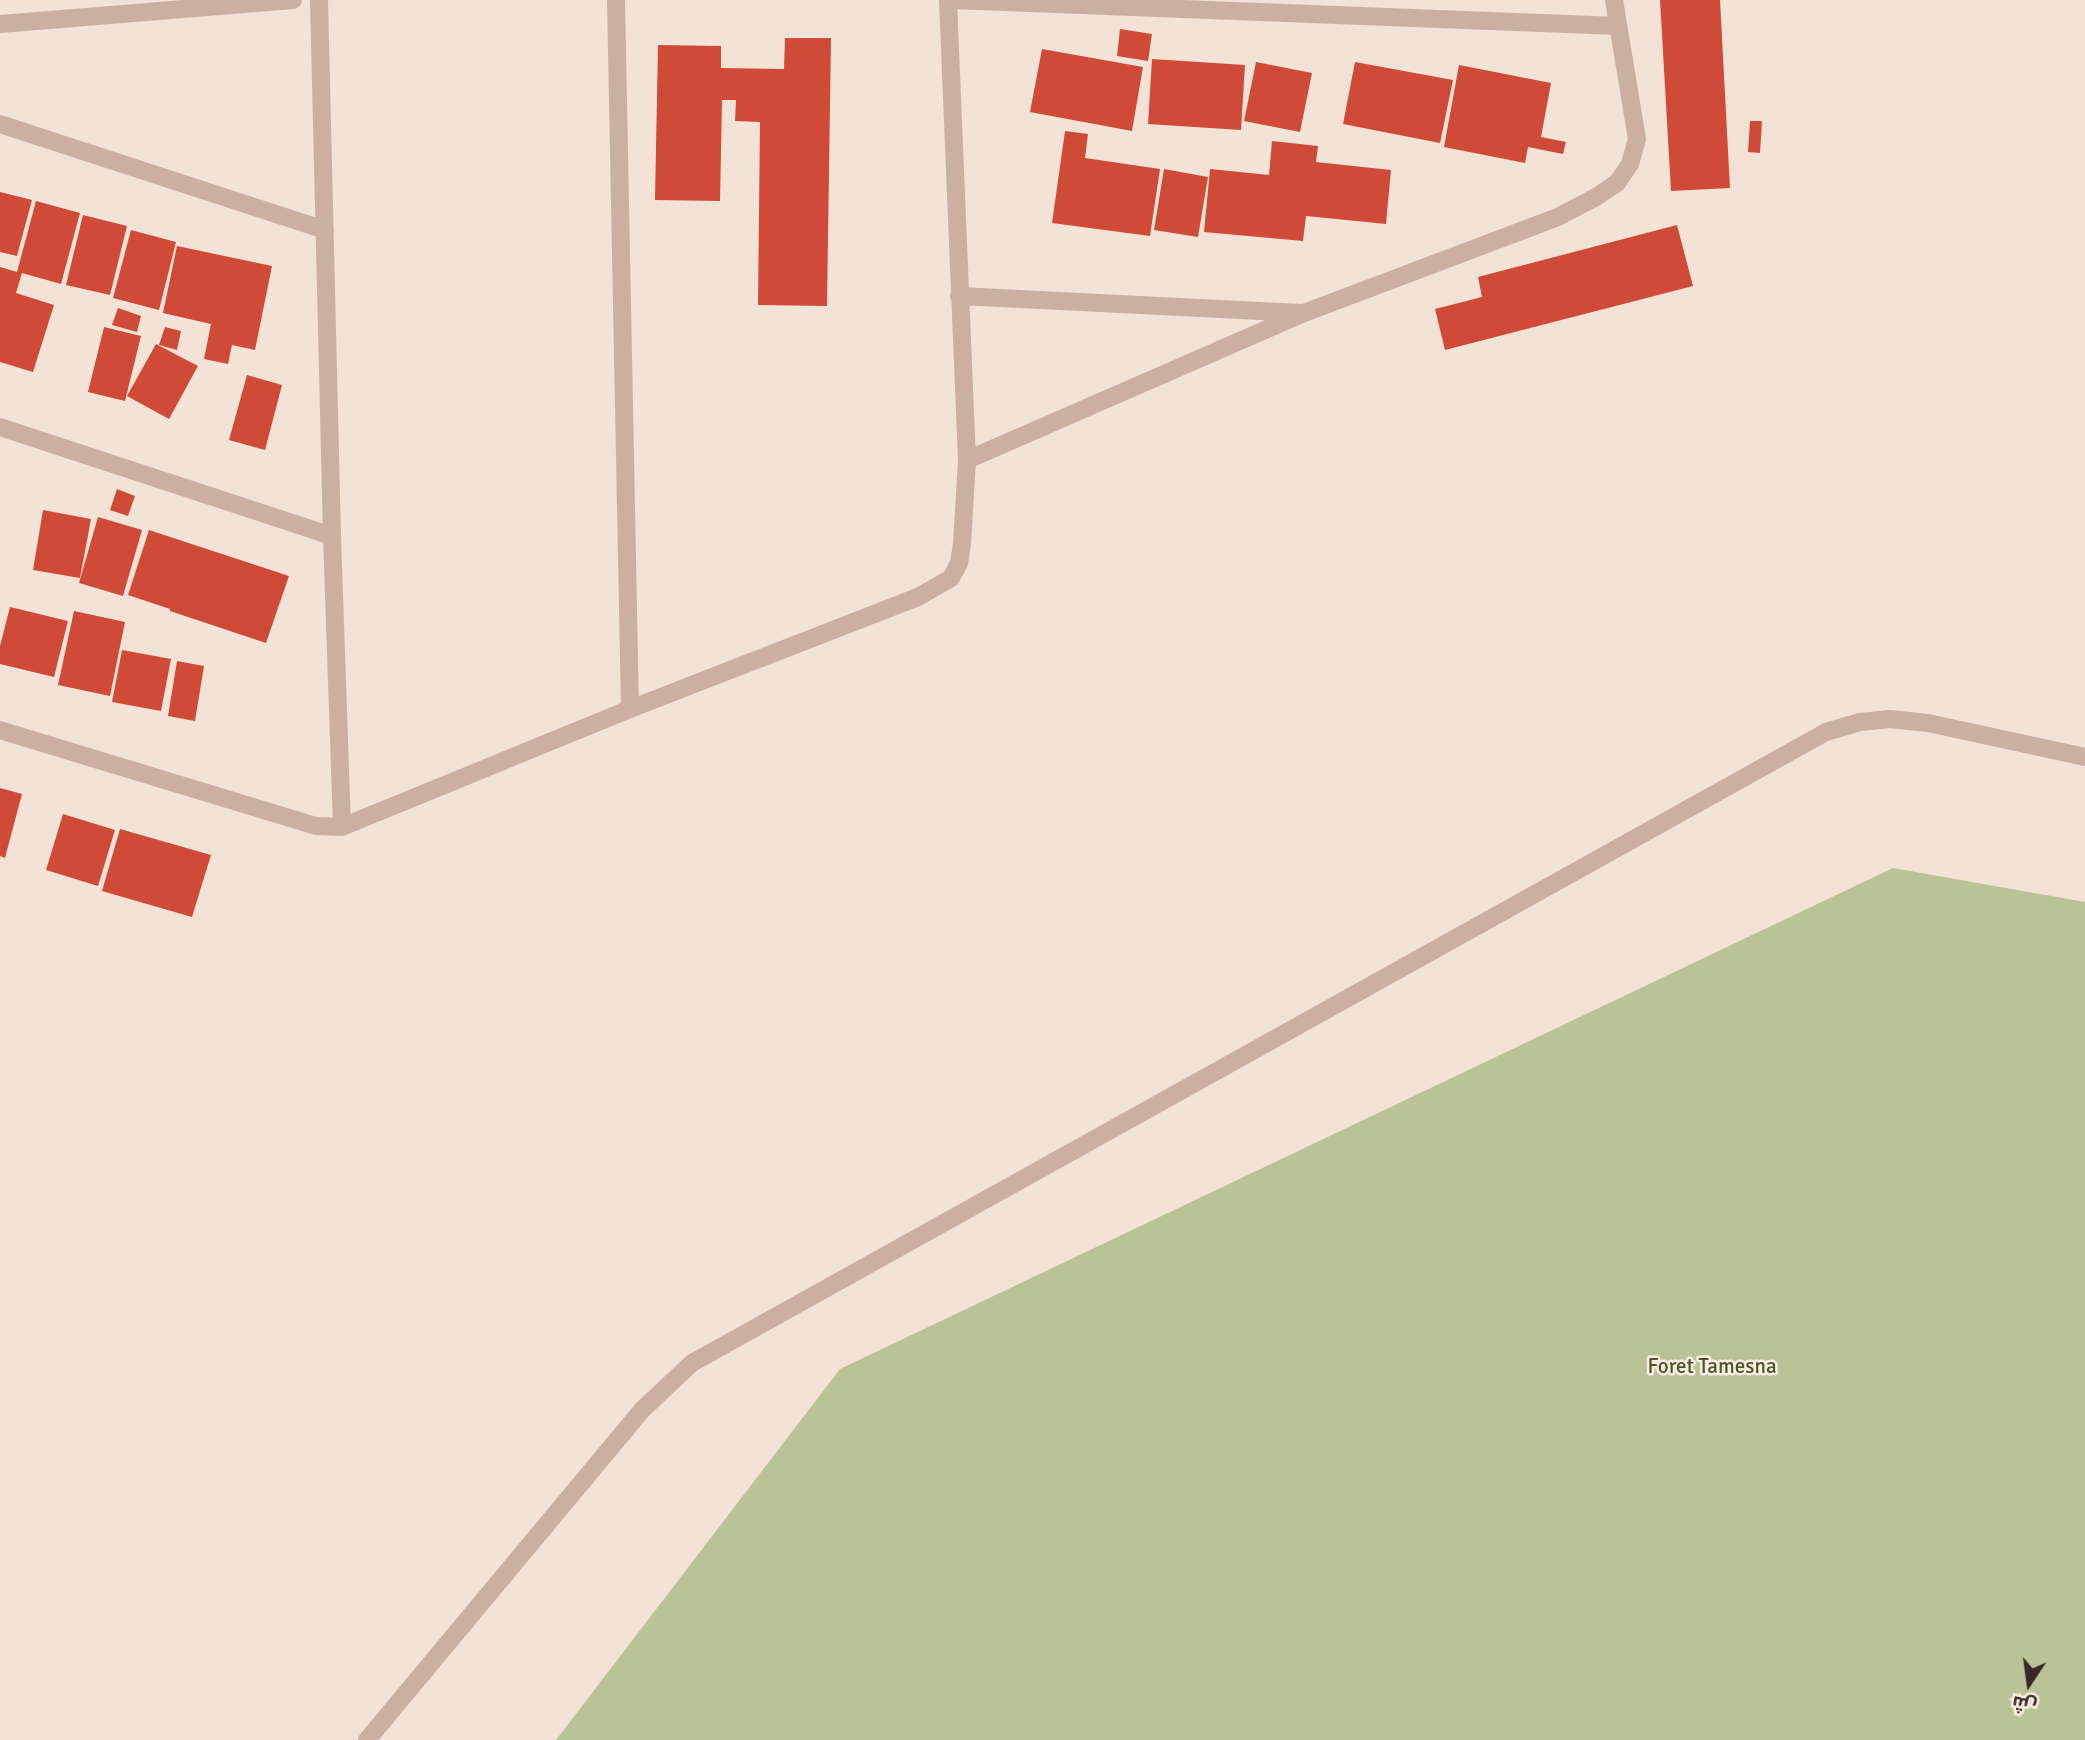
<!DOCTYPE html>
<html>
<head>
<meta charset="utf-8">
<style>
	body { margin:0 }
	#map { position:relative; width:2085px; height:1740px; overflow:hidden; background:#f3e2d6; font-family:Signika,Cairo,sans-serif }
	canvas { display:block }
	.north { position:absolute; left:1994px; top:1649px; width:70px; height:70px; -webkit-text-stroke:5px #faede3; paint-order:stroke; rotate:193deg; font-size:19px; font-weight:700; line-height:28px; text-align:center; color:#352825 }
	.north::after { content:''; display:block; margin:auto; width:24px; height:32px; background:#352825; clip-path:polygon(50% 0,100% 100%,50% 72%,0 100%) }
</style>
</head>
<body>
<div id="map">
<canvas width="2085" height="1740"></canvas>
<div class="north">ش</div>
</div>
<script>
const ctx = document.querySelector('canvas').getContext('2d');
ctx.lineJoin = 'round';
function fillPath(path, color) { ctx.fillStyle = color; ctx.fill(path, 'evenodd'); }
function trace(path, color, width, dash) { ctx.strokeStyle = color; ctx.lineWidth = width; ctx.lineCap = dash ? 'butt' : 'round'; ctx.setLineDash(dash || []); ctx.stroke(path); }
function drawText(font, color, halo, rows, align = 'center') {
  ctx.font = font + ' Signika,sans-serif'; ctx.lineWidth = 5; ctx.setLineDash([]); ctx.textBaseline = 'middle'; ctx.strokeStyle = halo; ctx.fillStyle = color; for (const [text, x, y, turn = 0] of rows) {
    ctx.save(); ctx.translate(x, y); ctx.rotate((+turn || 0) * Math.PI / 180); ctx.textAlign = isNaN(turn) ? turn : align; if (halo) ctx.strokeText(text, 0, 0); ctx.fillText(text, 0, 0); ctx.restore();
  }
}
const green = new Path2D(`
	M1893,868L2085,902V1740H556L840,1369Z`);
const building = new Path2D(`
	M1660,0H1720L1730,188L1671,191Z
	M1120,29L1152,34L1148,61L1117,56Z
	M785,38H831L827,306L758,305L760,122L735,121L736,100H722L720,201L655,200L658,45L721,46V68L784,69Z
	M1042,49L1143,67L1132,131L1030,112Z
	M1152,59L1245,65L1241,130L1148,124Z
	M1256,62L1312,73L1300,132L1244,121Z
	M1355,62L1453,80L1440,143L1343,124Z
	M1459,65L1551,83L1541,137L1566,142L1563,154L1528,147L1525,163L1444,147Z
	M1750,121H1762L1760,153L1748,152Z
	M1065,131L1088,134L1085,158L1160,169L1150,236L1052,223Z
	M1272,141L1318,146L1316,162L1391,170L1386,224L1306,216L1303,241L1204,232L1210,169L1269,175Z
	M1164,169L1208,177L1198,237L1154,230Z
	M0,192L32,200L17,256L0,252Z
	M36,201L80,213L61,284L22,273L16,293L54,305L33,372L0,362V267L17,272Z
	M83,215L127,226L110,295L66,285Z
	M1677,225L1693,286L1445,350L1435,309L1482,297L1478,277Z
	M131,230L176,242L159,310L113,298Z
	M177,246L272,266L255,350L232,345L228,364L204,359L211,324L163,313Z
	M118,308L141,316L137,332L112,325Z
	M104,327L141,336L125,401L88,392Z
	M165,327L181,331L177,350L159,345Z
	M156,344L198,366L169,419L127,396Z
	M247,375L282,385L265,450L229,440Z
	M117,489L135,496L128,516L110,510Z
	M43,510L91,519L80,578L33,570Z
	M98,517L142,530L123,596L79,583Z
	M149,530L289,576L266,643L170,611V609L128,595Z
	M10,607L68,621L54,677L0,664V646Z
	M74,611L125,622L110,696L58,685Z
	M122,650L171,659L161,711L112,702Z
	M177,661L204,666L195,721L168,716Z
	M0,788L22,794L5,858L0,856Z
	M63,814L115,830L98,886L46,870Z
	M120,829L211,855L192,917L102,891Z`);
const minor = new Path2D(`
	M319,0L332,536L342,827
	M616,0L630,709
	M953,0L1618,26
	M0,24L293,0
	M0,124L325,230
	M959,296L1301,313
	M0,427L332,536
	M967,460L1304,313L1558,217L1596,197L1617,183L1630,164L1637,139L1614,0
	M0,730L316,826L342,827L630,709L918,597L951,578L959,563L962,544L967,460L948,0
	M367,1740L642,1410L692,1363L1826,732L1860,722L1890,719L1928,723L2085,757`);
const parkNames = [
	["Foret Tamesna",1712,1367]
];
fillPath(green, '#b9c396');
fillPath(building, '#d04b37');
trace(minor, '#cbb0a2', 18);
drawText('21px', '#4a5527', '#faede3', parkNames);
</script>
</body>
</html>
